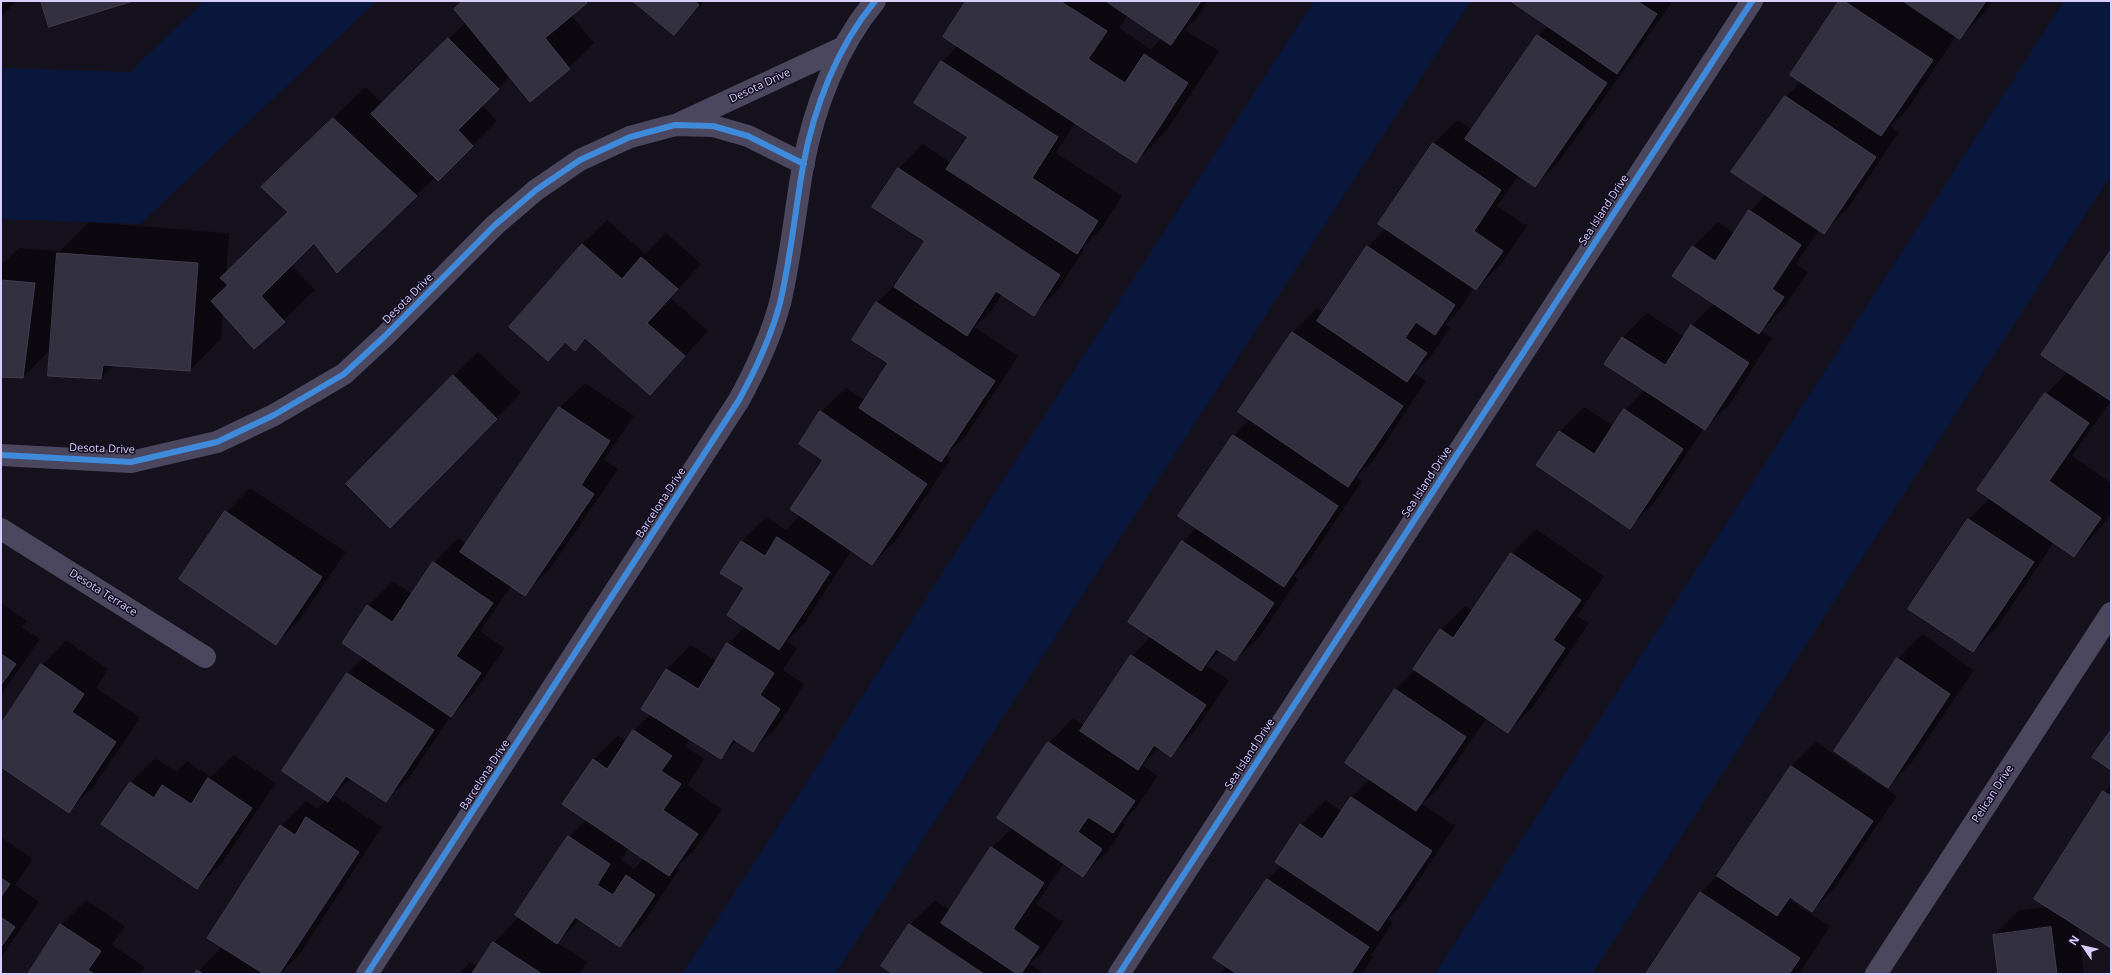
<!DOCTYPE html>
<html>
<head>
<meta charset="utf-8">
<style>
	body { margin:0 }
	#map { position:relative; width:2112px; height:975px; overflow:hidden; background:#15121d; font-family:"Open Sans",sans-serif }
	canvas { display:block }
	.frame { position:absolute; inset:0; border:2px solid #d9cfff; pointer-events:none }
	.north { position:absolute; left:2064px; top:927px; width:40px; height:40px; -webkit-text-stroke:3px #130d22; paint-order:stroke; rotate:304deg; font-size:11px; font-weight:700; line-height:16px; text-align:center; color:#d9cfff }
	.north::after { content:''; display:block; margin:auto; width:14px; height:18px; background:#d9cfff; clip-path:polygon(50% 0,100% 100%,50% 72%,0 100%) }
</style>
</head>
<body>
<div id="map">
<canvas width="2112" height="975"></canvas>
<div class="frame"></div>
<div class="north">N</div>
</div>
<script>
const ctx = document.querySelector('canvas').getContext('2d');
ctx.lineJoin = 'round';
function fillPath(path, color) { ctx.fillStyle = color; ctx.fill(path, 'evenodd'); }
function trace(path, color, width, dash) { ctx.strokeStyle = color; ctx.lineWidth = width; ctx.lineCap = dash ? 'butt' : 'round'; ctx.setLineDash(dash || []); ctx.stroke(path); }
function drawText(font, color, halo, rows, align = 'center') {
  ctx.font = font + ' "Open Sans",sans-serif'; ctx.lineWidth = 3; ctx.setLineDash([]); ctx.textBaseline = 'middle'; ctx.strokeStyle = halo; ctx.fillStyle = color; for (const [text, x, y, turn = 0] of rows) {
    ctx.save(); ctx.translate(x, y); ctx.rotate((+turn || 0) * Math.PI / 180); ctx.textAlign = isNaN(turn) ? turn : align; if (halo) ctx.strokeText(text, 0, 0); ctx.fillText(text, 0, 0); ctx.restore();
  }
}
const water = new Path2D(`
	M204,1H377L140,224L1,219V68L130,72Z
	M1314,1H1471L835,974H682Z
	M2064,1H2111V175L1592,974H1435Z`);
const shadow = new Path2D(`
	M1,1L16,2L1,17Z
	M463,1H588L571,15L594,43L569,68L530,100L510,76L482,105L497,121L438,180L435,177L338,271L314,242L291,265L315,290L254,348L223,313L221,339L190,370L115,364L101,378L51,349L23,377L1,376V265L19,248L60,251L89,222L229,233L226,273L289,212L294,156L365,87L383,104L466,22L455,9ZM226,281L229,284L225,289Z
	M635,1H705L674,34Z
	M967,1H1208L1196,19L1185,30L1219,51L1167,130L1136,162L1076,122L1056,153L1122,196L1102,228L1082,248L1084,250L1058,290L1033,315L1002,294L992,310L975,327L1018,356L966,436L946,455L951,459L897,539L872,564L852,550L804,624L787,641L797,648L783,670L804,684L778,726L753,750L737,741L721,757L690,738L685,746L704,759L687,785L722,809L694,850L676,868L679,870L644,922L620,946L580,919L557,943L587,962L579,974H459L470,962L478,967L494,943L519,917L516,915L569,837L587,819L593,760L618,736L627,742L634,730L651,714L666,670L691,645L717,661L728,644L745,626L746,588L721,572L742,541L766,517L786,530L800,515L825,460L821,412L846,388L865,400L889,363L877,303L901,278L926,241L898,169L923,144L951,163L969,136L942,62L958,45ZM1128,14L1162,38L1151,49L1119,28ZM629,848L644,858L634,869L621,860Z
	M1514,1H1673L1559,161L1535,186L1519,175L1497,206L1527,226L1501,264L1476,289L1474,288L1460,309L1445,324L1450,328L1431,356L1414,373L1426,381L1373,461L1356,477L1362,481L1309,561L1294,576L1298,579L1260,636L1235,660L1221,650L1206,665L1229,680L1195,731L1171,755L1159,747L1142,765L1158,776L1137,807L1123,822L1126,824L1108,851L1083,875L1064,863L1036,904L1063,922L1044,950L1030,964L1042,972L1041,974H894L882,966L910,925L935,900L950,910L992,848L1012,828L1049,743L1073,718L1085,726L1132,656L1151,636L1183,542L1197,527L1233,436L1250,419L1239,412L1293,332L1317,308L1324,312L1368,247L1386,228L1433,144L1458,120L1473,130L1538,36L1548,26Z
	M1841,1H1992L1984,13L1960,38L1956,36L1906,111L1890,126L1899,132L1848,208L1823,233L1819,230L1796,264L1808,272L1783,308L1761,331L1772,338L1730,404L1704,428L1654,503L1630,527L1537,465L1560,431L1584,407L1614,426L1625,410L1645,390L1605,364L1623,337L1647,313L1684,337L1691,326L1715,303L1674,275L1693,247L1718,222L1734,233L1750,211L1766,194L1732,171L1786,96L1801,81Z
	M607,220L645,254L666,233L701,264L671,298L708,331L650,394L587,338L575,349L566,341L548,360L582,244Z
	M2111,252V401L2072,456L2111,483V513L2098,531L2074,556L2054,542L1998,626L1973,651L1909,608L1969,519L1990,498L2046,394L2068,372Z
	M478,352L521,393L414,502L453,376Z
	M585,383L634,416L604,460L618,469L549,570L524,594L511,586L480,631L505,648L475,691L451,716L410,776L386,801L351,778L334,795L382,827L299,955L280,974H196L223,946L281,826L306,801L317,809L326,799L347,674L364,657L343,643L368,606L393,581L412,594L434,563L458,538L467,544L560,407Z
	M250,488L346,552L300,619L276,644L226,512Z
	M1536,529L1604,576L1577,616L1589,623L1533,707L1508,731L1487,717L1440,786L1422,804L1455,826L1402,905L1388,919L1393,923L1371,955L1373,957L1362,974H1219L1227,966L1215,958L1268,879L1282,865L1301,825L1326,800L1342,812L1352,797L1370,779L1395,690L1416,669L1441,630L1465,606L1473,611L1511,554Z
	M1,603L27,621L22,627L40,639L1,695Z
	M1922,634L1974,670L1912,762L1888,786L1898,659Z
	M66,640L108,669L96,688L140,718L93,787L68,812L1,766V725L42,665Z
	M1816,742L1897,796L1836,886L1812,911L1793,898L1791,901L1830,926L1799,974H1647L1701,893L1718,875L1791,766Z
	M234,755L276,783L222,863L197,887L103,824L131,782L155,758L177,772L187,761L211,777Z
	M2111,785V947L2078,926L2084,974H1996L1999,972L1994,935L2019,910L2048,907L2104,792Z
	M1,837L33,859L15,885L39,902L1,957Z
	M86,900L125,926L112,945L145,967L140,974H29L61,925Z`);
const building = new Path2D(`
	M41,1H133L49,27Z
	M463,1H586L587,3L545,38L570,69L530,102L454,9Z
	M633,1H694L699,5L674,35Z
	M966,1H1060L1107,31L1088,59L1125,83L1144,54L1188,83L1136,163L943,37Z
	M1106,1H1201L1171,45Z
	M1512,1H1637L1657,14L1617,74L1512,2Z
	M1839,1H1844L1933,60L1881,136L1790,75Z
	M1903,1H1986L1960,39Z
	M1537,35L1607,83L1535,187L1465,139Z
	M448,38L499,89L458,130L473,146L438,181L371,114Z
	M941,61L1058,137L1032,178L1098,221L1077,254L946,169L968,137L914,103Z
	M1785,96L1876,157L1824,234L1731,172Z
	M333,118L417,196L337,273L314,243L261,296L285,322L254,349L211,301L228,285L220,278L288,212L261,187Z
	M1433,143L1501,190L1474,231L1503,251L1476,290L1378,224Z
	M898,168L1060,275L1034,316L996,291L967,336L894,287L925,241L872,207Z
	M1749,210L1801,245L1772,289L1784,297L1759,334L1672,276L1692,246L1715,261Z
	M582,244L622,279L641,257L678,289L647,323L685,356L650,395L585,338L575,351L565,342L548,361L509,327Z
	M1367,246L1455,305L1435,335L1416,322L1405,338L1427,353L1407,382L1317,321Z
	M2111,250V401L2041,355Z
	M57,253L198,263L190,371L103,365L101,379L48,376Z
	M1,280L35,283L23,378L1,377Z
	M876,302L995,381L941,462L859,408L888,363L852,340Z
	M1691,325L1749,363L1705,430L1604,364L1622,337L1665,365Z
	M1292,332L1403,406L1348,487L1238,412Z
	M453,375L497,419L390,528L346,484Z
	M2045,393L2089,423L2049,481L2101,518L2074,557L1977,490Z
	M559,407L610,441L581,485L594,494L525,596L460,552Z
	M1624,409L1683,449L1630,529L1536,465L1559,431L1594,454Z
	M820,411L927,484L872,565L790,509L823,460L799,444Z
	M1233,435L1338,506L1284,587L1178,516Z
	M225,511L322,577L276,645L179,579Z
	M1968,519L2034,562L1973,652L1908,609Z
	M777,537L830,572L779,650L727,615L744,588L720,573L741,541L765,556Z
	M1182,541L1274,603L1235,661L1216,649L1201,671L1128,622Z
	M1511,553L1581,600L1553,640L1565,648L1508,733L1413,669L1440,629L1453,638Z
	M433,562L493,603L456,656L481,673L451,717L342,643L367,605L392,622Z
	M727,643L774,673L760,695L780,709L753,752L733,739L721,759L641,709L666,669L698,689Z
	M1,654L16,664L1,685Z
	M1131,655L1206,705L1171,757L1154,745L1138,770L1080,731Z
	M1897,658L1950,694L1888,788L1834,751Z
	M41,664L84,694L72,712L116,742L69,813L1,767V724Z
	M347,673L434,730L386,802L346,776L328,802L282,771Z
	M1395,689L1466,737L1416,811L1345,763Z
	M633,730L672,756L661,771L681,784L663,810L698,834L669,876L562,804L593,759L607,769Z
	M2111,730V770L2092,757Z
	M1048,742L1135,801L1113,833L1088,817L1078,832L1102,849L1083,877L997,818Z
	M1791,766L1873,821L1812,912L1790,897L1777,916L1717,876Z
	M208,778L252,808L197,889L101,824L130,782L154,798L162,785L191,804Z
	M2103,791L2111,796V948L2034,899Z
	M1351,797L1432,851L1378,931L1275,862L1300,824L1322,839Z
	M306,817L359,852L279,974H264L207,938L280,825L295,835Z
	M568,836L610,864L597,885L613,895L626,875L655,895L620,947L575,917L557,944L515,915Z
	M991,847L1044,883L1013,929L1039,947L1021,974H1017L941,923Z
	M1,878L10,884L1,897Z
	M1267,879L1369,947L1351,974H1237L1213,958Z
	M1700,892L1800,958L1789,974H1646Z
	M1,917L15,927L1,947Z
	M60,924L101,951L88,970L94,974H28Z
	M909,924L984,974H893L881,966Z
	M2051,927L2057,974H1998L1993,935Z
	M493,942L542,974H472Z
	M197,970L203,974H195Z`);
const minor = new Path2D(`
	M680,123L844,47
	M1,455L131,462L217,442L274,415L344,374L385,336L495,225L536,190L580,160L630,137L675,125L713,126L748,136L804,164
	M1,529L205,657
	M367,974L739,400C756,369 771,337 780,303C791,257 795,211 803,166C814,107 837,47 875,1
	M1119,974L1752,1
	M1876,974L2111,613`);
const cycleway = new Path2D(`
	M1,455L131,462L217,442L274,415L344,374L385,336L495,225L536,190L580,160L630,137L675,125L713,126L748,136L804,164
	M367,974L739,400C756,369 771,337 780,303C791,257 795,211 803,166C814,107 837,47 875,1
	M1119,974L1752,1`);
const streetNames = [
	["Desota Drive",760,86,-25],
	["Sea Island Drive",1604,210,-57],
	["Desota Drive",408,299,-45],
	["Desota Drive",102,449,2],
	["Sea Island Drive",1427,482,-57],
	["Barcelona Drive",661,503,-57],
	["Desota Terrace",103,593,32],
	["Sea Island Drive",1250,754,-57],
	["Barcelona Drive",485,775,-57],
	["Pelican Drive",1993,794,-57]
];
fillPath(water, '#0a173c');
fillPath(shadow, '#0007');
fillPath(building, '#33303f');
trace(building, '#423c51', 1);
trace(minor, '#4a475e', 22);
trace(cycleway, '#408adc', 6);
drawText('11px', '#d9cfff', '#130d22', streetNames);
</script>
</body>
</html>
